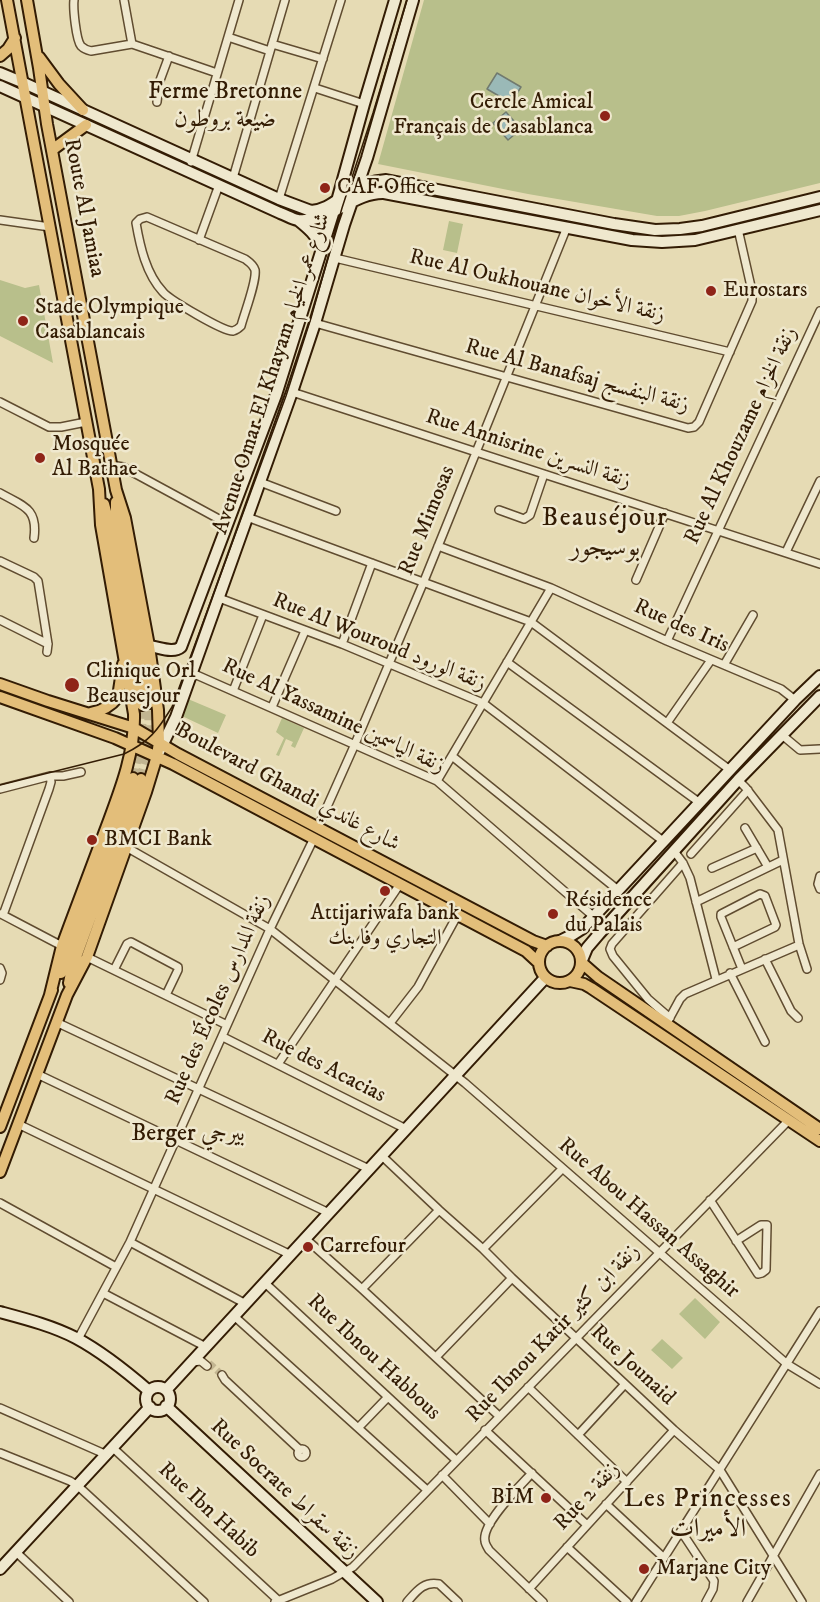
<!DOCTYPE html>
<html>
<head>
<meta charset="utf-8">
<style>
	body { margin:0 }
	canvas { display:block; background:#e6dbb4 }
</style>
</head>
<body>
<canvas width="820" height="1602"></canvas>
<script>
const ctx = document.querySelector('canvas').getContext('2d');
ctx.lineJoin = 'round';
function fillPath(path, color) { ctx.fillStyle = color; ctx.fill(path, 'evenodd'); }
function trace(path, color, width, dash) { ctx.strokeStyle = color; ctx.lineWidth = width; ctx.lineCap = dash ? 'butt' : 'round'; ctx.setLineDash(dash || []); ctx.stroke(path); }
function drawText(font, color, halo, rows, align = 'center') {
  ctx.font = font + ' "IM FELL DW Pica",Amiri,serif'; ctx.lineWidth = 5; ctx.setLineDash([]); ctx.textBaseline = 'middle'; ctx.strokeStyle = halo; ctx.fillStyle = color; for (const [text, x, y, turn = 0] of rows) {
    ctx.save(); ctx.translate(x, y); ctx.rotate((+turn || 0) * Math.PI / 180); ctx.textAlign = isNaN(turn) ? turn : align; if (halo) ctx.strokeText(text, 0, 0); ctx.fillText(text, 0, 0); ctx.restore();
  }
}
const green = new Path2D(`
	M424,0H820V183L705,211L679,216H657L528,194L378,164Z
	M449,221L463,224L457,253L443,250Z
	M0,280L25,288L39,285L53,363L0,336Z
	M188,699L226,715L218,733L182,716Z
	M282,718L304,728L295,748L291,746L293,742L286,739L279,756L276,755L284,738L276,732Z
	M695,1298L720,1322L705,1339L679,1314Z
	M662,1339L683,1358L672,1369L651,1350Z`);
const water = new Path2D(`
	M497,73L521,87L511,103L487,89Z
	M506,112L521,129L508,140L493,123Z`);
const streetTunnel = new Path2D(`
	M209,1363L222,1375`);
const primaryTunnel = new Path2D(`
	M133,778L141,735L142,705
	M141,779L150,747L149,703`);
const street = new Path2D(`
	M74,0C73,8 76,40 81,46C84,49 87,50 91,51L132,44L217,73
	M124,0L132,44
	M228,37L270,51
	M272,44L323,59
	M315,88L364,104
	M157,102L159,83L169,56
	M191,162L239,0
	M233,178L285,0
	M279,199L341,0
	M147,217L245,259C249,262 253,264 255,270C257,281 244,314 241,326C238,329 237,330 233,331C224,332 170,300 163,292C146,274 140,246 136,223L140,219Z
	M0,220L50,227
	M199,240L219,185
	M335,258L730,352
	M315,323L688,428L694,427L699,422L752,301V291L738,229
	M292,392L820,564
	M0,402L49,427H61L86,422
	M112,468L117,466L123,467L228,524
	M260,482L336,511
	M0,493C23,506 38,508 34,538
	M499,510L524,519L530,515L544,474
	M247,517L531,622L730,770
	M438,546L551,588L667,641L781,689L795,700
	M786,552L820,481
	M0,561L34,577L38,581L48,644L47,652
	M636,580L665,513
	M219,598L342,644L483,703L663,841
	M0,620L48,644
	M667,641L820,311
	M342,644L372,563
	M507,662L700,803
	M724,665L753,615
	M192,673L437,781L593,916
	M233,691L263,615
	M272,707L305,631
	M667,723L711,660
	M782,735L800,750L820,749
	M452,756L618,890
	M738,780L746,788L778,830L799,944L807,969
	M437,781L551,588
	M0,789L50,776H63L81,772
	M318,827L355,744L424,581L567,227
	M745,828L768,867
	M126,847L270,929L465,1083L787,1364L820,1384
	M674,851L683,863L690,878L716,979
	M691,854L748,790
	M712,868L757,848
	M820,876L818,884L820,889
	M696,902L783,860
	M1,914L62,946
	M3,915L49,789L51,782L50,776
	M733,947L775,927L776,925L765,896L760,894L721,914V917L742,969
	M87,957L227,1025
	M765,959L791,1011L798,1018
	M0,968L2,973L0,980
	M114,970L127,944L131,942L178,967V970L166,995
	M730,973L765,1042
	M670,1018L648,999L613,956L610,949L612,944L683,863
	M668,1021L680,999L685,994L799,945
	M56,1022L369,1169
	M390,1023L418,987L458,914
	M223,1037L406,1129
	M278,1064L400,884
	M37,1074L329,1213
	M18,1124L291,1255
	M382,1156L439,1210L483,1249L512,1278L674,1430L720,1470L802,1602
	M710,1200L758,1274L762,1273L766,1270L767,1225H761L736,1241
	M0,1203L116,1267
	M306,1239L362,1289L499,1416
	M130,1242L246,1304
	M483,1249L562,1169
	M265,1283L456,1460
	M362,1289L439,1210
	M103,1293L206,1347
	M234,1316L427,1490
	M78,1339L130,1242L270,929L314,838
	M436,1357L512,1278
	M192,1362L201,1361L207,1366
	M222,1375L225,1380L300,1450
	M528,1387L627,1482
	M0,1408L107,1455
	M359,1427L388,1397
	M485,1430L587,1525
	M578,1435L625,1384
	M113,1448L279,1601
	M298 1453a4 4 0 1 1 8 0a4 4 0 1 1-8 0Z
	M0,1453L70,1481L78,1486L204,1602
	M532,1473C520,1486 481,1524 485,1541C485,1544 488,1548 489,1550L543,1602
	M442,1475L490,1524
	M606,1504L664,1558
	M681,1531L714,1581L713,1589L706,1602
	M567,1547L627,1602
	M16,1552L69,1602
	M529,1589L674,1430
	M275,1602L332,1579L353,1567L788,1121
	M407,1602C416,1592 423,1581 439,1584L458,1602
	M636,1602L820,1311
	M747,1602L820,1474`);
const secondary = new Path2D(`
	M0,73L24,83L279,199L311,211C326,210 334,202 346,194C358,186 372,181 386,180L614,224L655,230L680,229L702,226L820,197
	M0,86L280,213C286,215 292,219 298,220C330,223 353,192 384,193L632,240L662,242L695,240L820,210
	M298,220C308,228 316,235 322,247
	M149,646C159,647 173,654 181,647L276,395L337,201L364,104L395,0
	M159,752L176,717L292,392L315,323L344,225L367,158L413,0
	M560,941L572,935L583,928L795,700L820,676
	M582,960L587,948L599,934L738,780L820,696
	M0,1312C26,1319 53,1326 76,1338C102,1352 127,1372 149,1391
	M146 1399a12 12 0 1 1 24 0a12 12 0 1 1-24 0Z
	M166,1390L545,978
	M166,1406L377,1602
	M0,1569L150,1407`);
const primary = new Path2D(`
	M7,0L99,489L101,525L134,714C135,755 119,793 105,831C93,863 81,895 69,927L62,946L50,995
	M0,56L8,49L15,38
	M39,57L59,84L83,110
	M52,150L86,125
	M116,502V519L149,703
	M104,504L109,523L142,705
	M0,684L48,701L134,728L178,754L533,941L547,946
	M0,697L115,738L173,764L526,951L539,963
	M91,713C102,711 111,706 118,697L123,664
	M539 962a21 21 0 1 1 42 0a21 21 0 1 1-42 0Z
	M582,963L598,977L820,1129
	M61,973L133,778
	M570,981L584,984L591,988L820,1141
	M69,983L72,968L141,779
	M0,1127L52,990
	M0,1172L67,995L87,957L146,792L157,756L159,742L158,710L149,646L125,518L116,490L47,124L39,68L27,0`);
const tram = new Path2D(`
	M0,785L124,754C149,742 158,730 172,707L286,396L311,318L342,208L373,113L407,0`);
const markers = [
	[605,116,6,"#8f2418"],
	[325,188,6,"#8f2418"],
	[711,291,6,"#8f2418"],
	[23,321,6,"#8f2418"],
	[40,458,6,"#8f2418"],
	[72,685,8,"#8f2418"],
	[92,840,6,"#8f2418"],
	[385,891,6,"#8f2418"],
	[553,914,6,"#8f2418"],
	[308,1247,6,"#8f2418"],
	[546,1498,6,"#8f2418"],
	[644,1569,6,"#8f2418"]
];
const poiNames = [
	["Cercle Amical",593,103,"right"],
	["Français de Casablanca",593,128,"right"],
	["CAF Office",337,188],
	["Eurostars",723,291],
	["Stade Olympique",35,308],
	["Casablancais",35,333],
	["Mosquée",52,445],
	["Al Bathae",52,470],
	["Clinique Orl",86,672],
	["Beausejour",86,697],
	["BMCI Bank",104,840],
	["Résidence",565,901],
	["du Palais",565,926],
	["Attijariwafa bank",385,914,"center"],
	["التجاري وفا بنك",385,939,"center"],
	["Carrefour",320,1247],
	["BİM",534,1498,"right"],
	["Marjane City",656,1569]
];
const streetNames = [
	["Route Al Jamiaa",83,208,79],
	["Rue Al Oukhouane زنقة الأخوان",537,287,13],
	["Avenue Omar El Khayam شارع عمر الخيام",273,374,-72],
	["Rue Al Banafsaj زنقة البنفسج",577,377,15],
	["Rue Al Khouzame زنقة الخزام",742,436,-65],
	["Rue Annisrine زنقة النسرين",528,450,18],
	["Rue Mimosas",428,521,-68],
	["Rue des Iris",681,627,24],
	["Rue Al Wouroud زنقة الورود",379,643,22],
	["Rue Al Yassamine زنقة الياسمين",333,717,25],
	["Boulevard Ghandi شارع غاندي",287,788,28],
	["Rue des Écoles زنقة المدارس",219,1000,-66],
	["Rue des Acacias",323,1067,27],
	["Rue Abou Hassan Assaghir",648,1219,41],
	["Rue Ibnou Katir زنقة ابن كثير",554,1334,-46],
	["Rue Ibnou Habbous",373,1358,43],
	["Rue Jounaid",632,1366,43],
	["Rue Socrate زنقة سقراط",284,1490,43],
	["Rue 2 زنقة",588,1497,-47],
	["Rue Ibn Habib",208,1511,43]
];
const neighbourhoodNames = [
	["Ferme Bretonne",225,93],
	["ضيعة بروطون",225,121],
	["Berger بيرجي",188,1135]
];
const quarterNames = [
	["Beauséjour",605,520],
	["بوسيجور",605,550],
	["Les Princesses",708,1501],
	["الأميرات",708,1531]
];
fillPath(green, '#b8bf8b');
fillPath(water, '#9ab9b7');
trace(water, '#717a6f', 1.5);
trace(streetTunnel, '#c2b591', 7, [7, 3.5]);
trace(primaryTunnel, '#c2b591', 10, [10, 5]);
trace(street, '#604c30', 10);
trace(secondary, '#331c04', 14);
trace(primary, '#331c04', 14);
trace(street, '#efe8ce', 7);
trace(secondary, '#efe8ce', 10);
trace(primary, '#e3be7a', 10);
trace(tram, '#331c04', 1.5);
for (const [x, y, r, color] of markers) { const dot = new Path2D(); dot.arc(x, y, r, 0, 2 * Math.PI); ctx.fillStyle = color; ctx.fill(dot); trace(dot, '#efe8ce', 2); }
drawText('22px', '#331c04', '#efe8ce', poiNames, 'left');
drawText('22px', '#331c04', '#efe8ce', streetNames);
drawText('24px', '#331c04', '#efe8ce', neighbourhoodNames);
ctx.letterSpacing = '1.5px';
drawText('26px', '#331c04', '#efe8ce', quarterNames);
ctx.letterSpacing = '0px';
</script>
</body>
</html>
